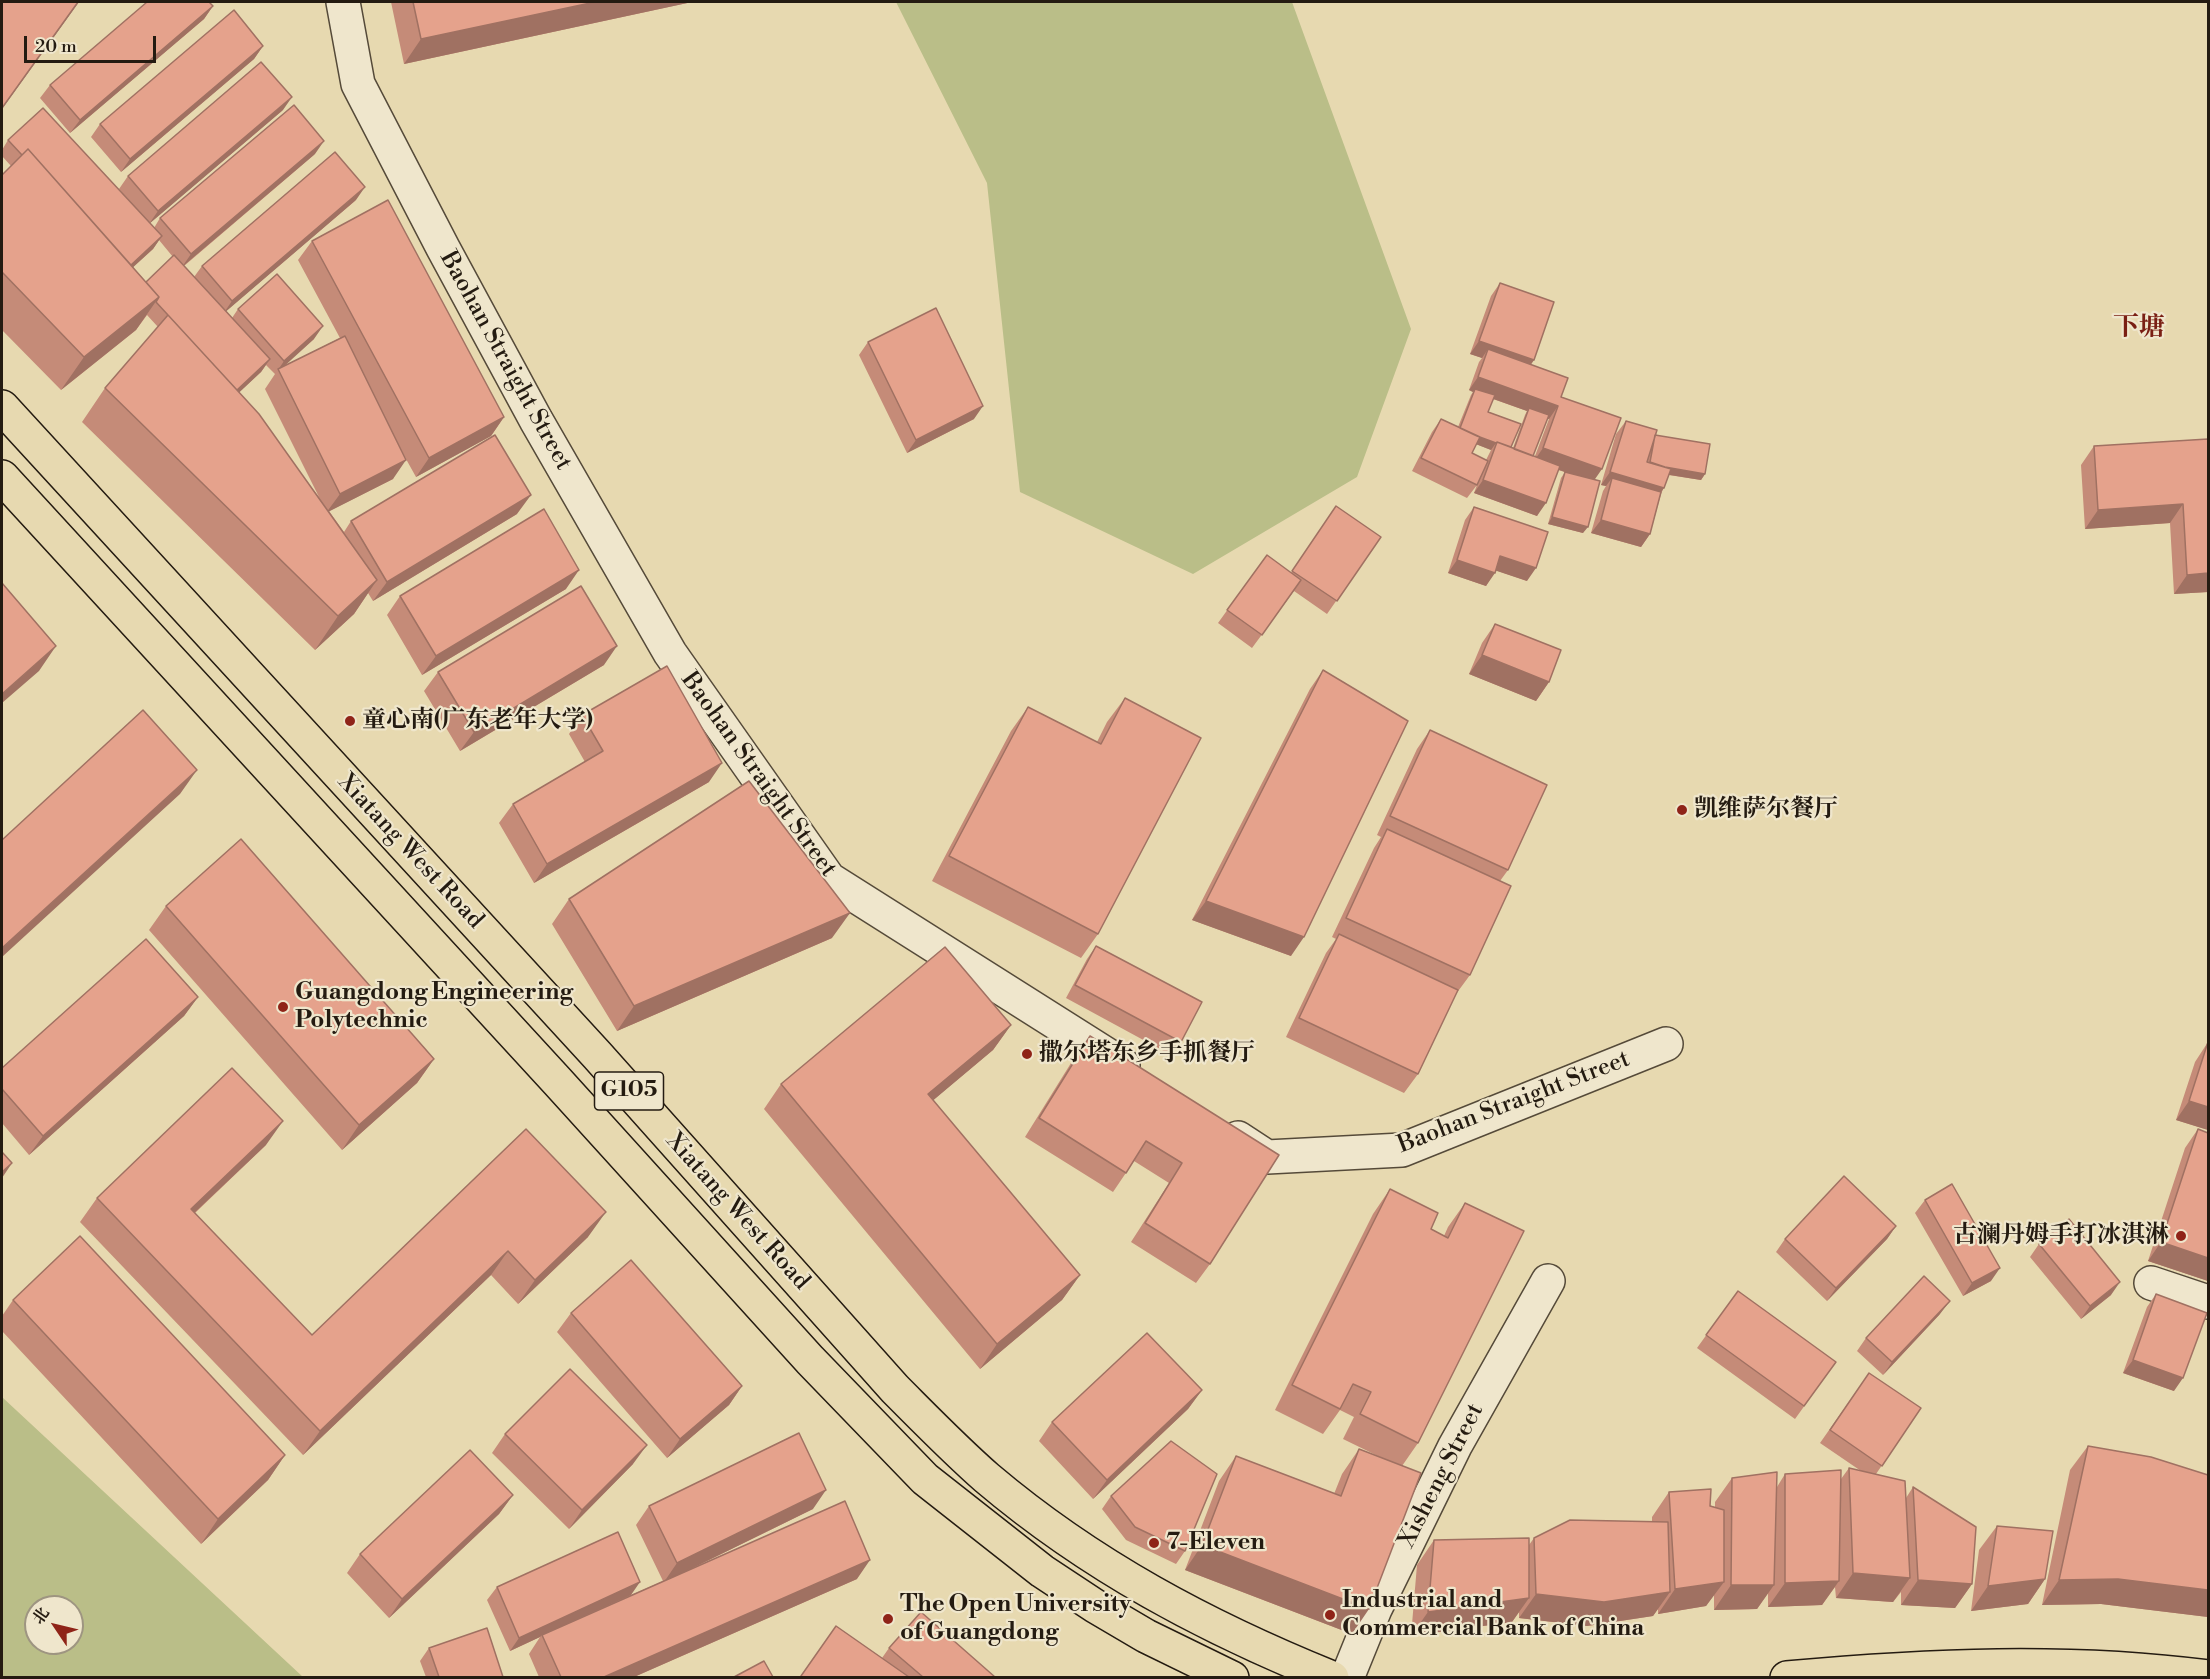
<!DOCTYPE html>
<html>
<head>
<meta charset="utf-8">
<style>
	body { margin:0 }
	#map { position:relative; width:2210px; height:1679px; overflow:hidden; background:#e7d9b0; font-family:"Libre Bodoni","Noto Serif SC",serif }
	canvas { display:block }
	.frame { position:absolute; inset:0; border:3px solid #241b11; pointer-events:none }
	.north { position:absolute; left:24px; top:1595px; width:60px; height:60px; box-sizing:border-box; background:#efe6cc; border:2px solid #9e9581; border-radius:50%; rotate:305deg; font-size:16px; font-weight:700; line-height:24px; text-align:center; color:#241b11 }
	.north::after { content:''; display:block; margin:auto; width:21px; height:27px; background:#8f2418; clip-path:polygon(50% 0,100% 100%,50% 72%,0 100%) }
	.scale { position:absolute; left:24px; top:36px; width:132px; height:27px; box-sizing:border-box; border:3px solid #241b11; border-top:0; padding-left:8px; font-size:18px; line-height:21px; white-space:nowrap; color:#241b11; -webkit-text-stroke:4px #efe6cc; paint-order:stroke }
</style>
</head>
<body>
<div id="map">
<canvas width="2210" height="1679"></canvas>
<div class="frame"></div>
<div class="north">北</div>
<div class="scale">20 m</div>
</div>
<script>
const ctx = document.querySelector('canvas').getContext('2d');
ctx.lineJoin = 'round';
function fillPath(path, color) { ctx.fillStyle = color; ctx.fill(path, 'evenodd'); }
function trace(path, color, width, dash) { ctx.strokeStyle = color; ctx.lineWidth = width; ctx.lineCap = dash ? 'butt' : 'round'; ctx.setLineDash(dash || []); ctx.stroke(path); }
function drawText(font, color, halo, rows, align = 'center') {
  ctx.font = font + ' "Libre Bodoni","Noto Serif SC",serif'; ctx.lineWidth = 4.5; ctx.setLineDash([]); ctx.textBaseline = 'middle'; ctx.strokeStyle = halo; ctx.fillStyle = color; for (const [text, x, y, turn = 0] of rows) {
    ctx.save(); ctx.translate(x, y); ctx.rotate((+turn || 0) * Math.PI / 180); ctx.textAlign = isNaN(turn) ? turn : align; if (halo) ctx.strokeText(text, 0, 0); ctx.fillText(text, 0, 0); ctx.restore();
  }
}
const green = new Path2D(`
	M896,2H1292L1411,329L1357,477L1193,574L1020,492L987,183Z
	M2,1397L303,1677H2ZM36,1607H72V1643H36Z`);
const minor = new Path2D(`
	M343,2L358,84L443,248L536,420L670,653L829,879L1123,1065
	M1238,1138L1267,1157L1402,1150L1666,1044
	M2151,1283L2208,1302
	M1347,1678L1375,1609L1455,1446L1548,1281`);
const highway = new Path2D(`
	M2,407L597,1055L895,1389C925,1419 955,1450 987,1478C1091,1566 1206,1627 1332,1678
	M2,477L558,1082L810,1360L925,1479L1042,1571L1095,1606L1146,1636L1232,1678
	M1787,1678C1927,1665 2069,1659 2208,1677`);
const wall = new Path2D(`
	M391,2H692L404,64Z
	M213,6L204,19L70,133L40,98L50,85Z
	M263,46L254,59L121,172L91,137L100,124Z
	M283,110L150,223L154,228L160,218L315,154L184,266L194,277L202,266L356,200L226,311L232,318L238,309L314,339L282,367L340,338L298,260L312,241L504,417L491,436L416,477L401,450L393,479L329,511L344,532L351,521L517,514L373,601L368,593L354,614L315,650L82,422L105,388L158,327L147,315L136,330L61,390L2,330V175L11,166L2,156V150L8,140L128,200L119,189L128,176ZM159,240L173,257L146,282L133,267L153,249ZM266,365L275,374L265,389L319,497L239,392L261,372Z
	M1500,283L1534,360L1531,364L1561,397L1595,479L1583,533L1548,524L1561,478L1565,472L1558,470L1537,516L1474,493L1477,485L1467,498L1412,471L1432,432L1441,419L1458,427L1471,395L1473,392L1469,390L1479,362L1482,358L1470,354L1491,296ZM1493,399L1527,411L1525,415L1513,448L1488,412ZM1547,419H1549L1535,456H1533ZM1476,444L1491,450L1486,460L1472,453Z
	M868,342L974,419L907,453L859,355Z
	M1626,421L1655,435L1705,474L1701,480L1669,475L1661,494L1650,534L1641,547L1591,533L1603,491L1606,486L1601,485L1616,434Z
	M2208,439V592L2174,594L2170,523L2085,529L2081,465L2094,446Z
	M1336,506L1381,537L1327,614L1294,591L1252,648L1218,623L1267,555L1291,573Z
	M1474,507L1527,581L1495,570L1486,586L1448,573L1465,520Z
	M566,589L422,675L387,615L400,596Z
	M1495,624L1549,682L1536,701L1469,674L1482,643Z
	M604,665L460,751L424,691L438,672Z
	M1323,670L1291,956L1192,920L1310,689Z
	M1125,698L1098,934L1081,958L932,881L1011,731L1028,707L1097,742L1107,722Z
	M582,715L709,782L534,883L499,823L513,804L585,762L569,734Z
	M1430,730L1508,870L1500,881L1470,975L1456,994L1418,1074L1404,1093L1286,1037L1326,953L1336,939L1332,937L1374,848L1381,837L1377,835L1417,749Z
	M569,899L832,938L617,1031L552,924Z
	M166,906L434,1059L417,1083L342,1150L149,930Z
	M1096,946L1181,1042L1171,1055L1066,998L1087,959Z
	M198,997L184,1016L29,1155L2,1123V1068Z
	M1011,1025L993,1050L933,1100L1080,1275L1062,1300L980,1369L764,1109L781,1084Z
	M1090,1036L1279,1155L1210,1264L1196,1283L1131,1242L1169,1183L1134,1161L1113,1192L1025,1137L1076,1055Z
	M2208,1042V1130L2176,1120L2195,1062Z
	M526,1129L588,1237L518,1304L491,1275L303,1455L80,1222L97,1198L266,1145L195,1213L312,1335Z
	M2198,1129L2208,1133V1281L2148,1261L2185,1148Z
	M1390,1189L1431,1229L1444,1236L1448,1227L1465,1203L1418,1443L1402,1466L1352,1634L1185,1570L1219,1481L1236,1456L1334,1494L1342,1474L1359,1449L1384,1459L1343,1439L1354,1417L1340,1410L1323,1434L1275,1410L1373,1214Z
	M1925,1200L1991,1281L1963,1296L1915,1213Z
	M1896,1226L1887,1239L1827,1301L1776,1252L1785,1239Z
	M2039,1244L2111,1295L2081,1319L2030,1257Z
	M1738,1291L1836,1362L1795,1419L1697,1348Z
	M2156,1294L2174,1391L2123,1373L2147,1307Z
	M13,1300L285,1455L268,1480L201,1544L2,1331V1316Z
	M571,1313L742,1386L729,1405L667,1458L557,1332Z
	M1940,1314L1883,1375L1857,1351L1866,1338Z
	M1869,1373L1921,1408L1876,1474L1906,1498L1913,1487L1972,1584L1955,1608L1901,1605V1592L1893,1602L1836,1598L1835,1587L1822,1605L1768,1607V1593L1757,1609L1714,1610V1595L1706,1606L1658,1614V1609L1653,1616L1587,1626L1519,1618V1612L1512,1622L1411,1636L1417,1565L1434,1540L1529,1545L1534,1538L1652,1522V1517L1669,1492L1715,1507V1502L1732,1478L1777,1487L1785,1474L1841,1479L1849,1468L1861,1471L1820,1443Z
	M1202,1390L1188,1409L1093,1499L1039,1441L1052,1422Z
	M505,1434L633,1464L569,1529L492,1453Z
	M2088,1446L2208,1475V1617L2101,1604L2042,1605L2070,1470Z
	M513,1495L499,1514L389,1618L347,1573L360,1554Z
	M1111,1496L1185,1551L1176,1564L1126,1540L1102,1509Z
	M649,1506L813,1509L693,1568L857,1579L634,1677H539L529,1654L540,1637L510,1651L487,1600L497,1587L631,1595L663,1581L636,1525Z
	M1997,1526L2045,1579L2028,1604L1971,1611L1979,1550Z
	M836,1626L882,1658L889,1648L995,1677H800Z
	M429,1648L503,1677H426L420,1661Z`);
const shadedWall = new Path2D(`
	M78,2H79L2,109V108Z
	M595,2H692L404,64L421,39Z
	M213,6L204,19L70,133L80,120Z
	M263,46L254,59L121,172L130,159Z
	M292,97L283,110L149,224L158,211Z
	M324,141L315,154L182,267L191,254Z
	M365,187L356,200L223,314L232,301Z
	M162,236L153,249L118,281L128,268Z
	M159,297L136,330L61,390L84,357Z
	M323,326L314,339L279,371L278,370L284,361Z
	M1479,341L1534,360L1525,373L1488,349L1482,358L1470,354Z
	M270,359L261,372L228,403L237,390Z
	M1478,377L1558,406L1549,419L1528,412L1529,408L1527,411L1474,392L1475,389L1473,392L1469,390Z
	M983,406L974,419L907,453L916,440Z
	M504,417L491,436L416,477L429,458Z
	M1459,429L1496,443L1491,450L1455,436Z
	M1543,448L1602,469L1593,482L1534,461Z
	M406,460L393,479L326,513L340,494Z
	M1650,465L1705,474L1701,480L1645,471Z
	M1610,472L1664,488L1655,501L1612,478L1606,486L1601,485Z
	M1483,480L1546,503L1537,516L1474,493Z
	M531,495L517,514L373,601L387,582Z
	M2183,504L2170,523L2085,529L2098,510Z
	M1552,517L1588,527L1583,533L1548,524Z
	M1601,520L1650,534L1641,547L1591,533Z
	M1500,556L1536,568L1527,581L1491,569Z
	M1457,560L1495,573L1486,586L1448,573Z
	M579,570L566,589L422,675L436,656Z
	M2208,573V592L2174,594L2187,575Z
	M377,580L354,614L315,650L338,616Z
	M56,646L39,671L2,703V694Z
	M617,646L604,665L460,751L474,732Z
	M1482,655L1549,682L1536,701L1469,674Z
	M722,763L709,782L534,883L547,864Z
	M197,770L180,794L2,957V948Z
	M1206,901L1304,937L1291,956L1192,920Z
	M850,913L832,938L617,1031L634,1006Z
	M198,997L184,1016L29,1155L43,1136Z
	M1011,1025L993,1050L911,1119L928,1094Z
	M434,1059L417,1083L342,1150L359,1125Z
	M2189,1101L2208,1107V1130L2176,1120Z
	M283,1121L266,1145L173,1233L191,1209Z
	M12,1163L2,1178V1172Z
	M606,1212L588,1237L518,1304L535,1280Z
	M1896,1226L1887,1239L1827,1301L1836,1288Z
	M2161,1242L2208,1258V1281L2148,1261Z
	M508,1251L491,1275L303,1455L320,1431Z
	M2000,1268L1991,1281L1963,1296L1972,1283Z
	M1080,1275L1062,1300L980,1369L997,1344Z
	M2120,1282L2111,1295L2081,1319L2090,1306Z
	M1950,1301L1940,1314L1883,1375L1892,1362Z
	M2133,1360L2183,1378L2174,1391L2123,1373Z
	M742,1386L729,1405L667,1458L680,1439Z
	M1202,1390L1188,1409L1093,1499L1107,1480Z
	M647,1445L633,1464L569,1529L582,1510Z
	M285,1455L268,1480L201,1544L218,1519Z
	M826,1490L813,1509L664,1582L677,1563Z
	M513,1495L499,1514L389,1618L402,1599Z
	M1202,1545L1369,1609L1352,1634L1185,1570Z
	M870,1560L857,1579L634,1677H604Z
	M1853,1573L1910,1578L1893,1602L1836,1598Z
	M2045,1579L2028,1604L1971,1611L1988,1586Z
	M2118,1579L2208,1590V1617L2101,1604L2042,1605L2059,1580Z
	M1918,1580L1972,1584L1955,1608L1901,1605Z
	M1839,1581L1822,1605L1768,1607L1785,1583Z
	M640,1582L631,1595L542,1635L540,1637L510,1651L519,1638Z
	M1724,1582L1706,1606L1658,1614L1675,1589Z
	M1731,1585H1774L1757,1609L1714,1610Z
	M1670,1592L1653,1616L1587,1626L1519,1618L1536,1594Z
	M1529,1598L1512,1622L1411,1636L1428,1612Z`);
const building = new Path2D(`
	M2,2H78L2,108Z
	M147,2H209L213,6L80,120L50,85Z
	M413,2H595L421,39Z
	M234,10L263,46L130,159L100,124Z
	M261,62L292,97L158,211L128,176Z
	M294,105L324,141L191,254L160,218Z
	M43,108L162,236L131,265L28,149L22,155L8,140Z
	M28,149L159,297L84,357L2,272V175Z
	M335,152L365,187L232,301L202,266Z
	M388,200L504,417L429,458L312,241Z
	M174,255L270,359L237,390L156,302L159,297L146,282Z
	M277,274L323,326L284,361L238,309Z
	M1500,283L1554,302L1534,360L1479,341Z
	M936,308L983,406L916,440L868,342Z
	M168,315L259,414L377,580L338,616L105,388Z
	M345,336L406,460L340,494L278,369Z
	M1488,349L1568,378L1561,397L1621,418L1602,469L1543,448L1558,406L1478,377Z
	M1475,389L1495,395L1488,412L1521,424L1511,447L1497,442L1496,443L1477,436L1460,428Z
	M1529,408L1549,415L1533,456L1514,449Z
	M1441,419L1480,437L1472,453L1488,461L1477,485L1421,458Z
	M1626,421L1657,430L1647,462L1671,469L1664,488L1610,472Z
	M495,435L531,495L387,582L351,521Z
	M1655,435L1710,444L1705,474L1665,467L1650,462Z
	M2208,439V573L2187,575L2183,504L2098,510L2094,446Z
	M1497,442L1560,466L1546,503L1483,480Z
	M1565,472L1600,481L1588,527L1552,517Z
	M1612,478L1661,492L1650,534L1601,520Z
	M1336,506L1381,537L1337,601L1292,571Z
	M1474,507L1548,532L1536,568L1500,556L1495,573L1457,560Z
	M544,509L579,570L436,656L400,596Z
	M1267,555L1301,580L1262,635L1227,610Z
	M2,583L56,646L2,694Z
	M581,586L617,646L474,732L438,672Z
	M1495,624L1561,650L1549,682L1482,655Z
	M667,666L722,763L547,864L513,804L603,751L582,715Z
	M1323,670L1408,721L1304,937L1206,901Z
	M1125,698L1201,738L1098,934L949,856L1028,707L1101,744Z
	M143,710L197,770L2,948V840Z
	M1430,730L1547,785L1508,870L1390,816Z
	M749,781L850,913L634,1006L569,899Z
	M1387,829L1511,886L1470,975L1346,918Z
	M241,839L434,1059L359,1125L166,906Z
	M1339,934L1458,990L1418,1074L1299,1018Z
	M146,939L198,997L43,1136L2,1089V1068Z
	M1096,946L1202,1002L1181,1042L1075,985Z
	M945,947L1011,1025L928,1094L1080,1275L997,1344L781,1084Z
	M1090,1036L1279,1155L1210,1264L1145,1223L1182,1163L1146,1141L1126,1173L1039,1118Z
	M2208,1042V1107L2189,1101Z
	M232,1068L283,1121L191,1209L312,1335L526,1129L606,1212L535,1280L508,1251L320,1431L97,1198Z
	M2198,1129L2208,1133V1258L2161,1242Z
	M2,1152L12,1163L2,1172Z
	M1844,1176L1896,1226L1836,1288L1785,1239Z
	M1952,1184L2000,1268L1972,1283L1925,1200Z
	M1390,1189L1438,1213L1431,1229L1448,1238L1465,1203L1524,1231L1418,1443L1360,1414L1371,1392L1353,1384L1340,1409L1292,1385Z
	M2069,1219L2120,1282L2090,1306L2039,1244Z
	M80,1236L285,1455L218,1519L13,1300Z
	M631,1260L742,1386L680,1439L571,1313Z
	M1924,1276L1950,1301L1892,1362L1866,1338Z
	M1738,1291L1836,1362L1804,1406L1706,1335Z
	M2156,1294L2207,1313L2183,1378L2133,1360Z
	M1147,1333L1202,1390L1107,1480L1052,1422Z
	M570,1369L647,1445L582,1510L505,1434Z
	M1869,1373L1921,1408L1882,1466L1830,1430Z
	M799,1433L826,1490L677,1563L649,1506Z
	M1171,1441L1217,1474L1185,1551L1135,1527L1111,1496Z
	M2088,1446L2151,1457L2208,1475V1590L2118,1579L2059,1580Z
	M1359,1449L1421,1473L1369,1609L1202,1545L1236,1456L1341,1496Z
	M470,1450L513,1495L402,1599L360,1554Z
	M1849,1468L1905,1481L1910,1578L1853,1573Z
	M1841,1470L1839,1581L1785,1583V1474Z
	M1777,1472L1774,1585H1731L1732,1478Z
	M1913,1487L1976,1527L1972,1584L1918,1580Z
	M1711,1489L1710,1506L1724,1510V1582L1675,1589L1669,1492Z
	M845,1501L870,1560L604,1677H561L542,1635Z
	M1570,1520L1668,1522L1670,1592L1604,1602L1536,1594L1534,1538Z
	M1997,1526L2053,1531L2045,1579L1988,1586Z
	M618,1532L640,1582L519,1638L497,1587Z
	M1529,1538V1598L1428,1612L1434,1540Z
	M921,1612L995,1677H923L889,1648Z
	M836,1626L909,1677H802L801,1676Z
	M487,1628L503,1677H439L429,1648Z
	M764,1661L773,1677H734Z`);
const markers = [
	[350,721,6,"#8f2418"],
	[1682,810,6,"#8f2418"],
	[283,1007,6,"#8f2418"],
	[1027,1054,6,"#8f2418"],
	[2181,1236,6,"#8f2418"],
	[1154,1543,6,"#8f2418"],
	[1330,1615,6,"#8f2418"],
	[888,1619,6,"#8f2418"]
];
const shields = [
	[629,1091,69]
];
const shieldNames = [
	["G105",629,1091]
];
const streetNames = [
	["Baohan Straight Street",505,361,61],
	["Baohan Straight Street",758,775,54],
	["Xiatang West Road",410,852,47],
	["Baohan Straight Street",1514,1103,-21],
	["Xiatang West Road",737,1212,48],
	["Xisheng Street",1442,1476,-63]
];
const poiNames = [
	["童心南(广东老年大学)",362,721],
	["凯维萨尔餐厅",1694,810],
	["Guangdong Engineering",295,993],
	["Polytechnic",295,1021],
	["撒尔塔东乡手抓餐厅",1039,1054],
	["古澜丹姆手打冰淇淋",2169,1236,"right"],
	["7-Eleven",1166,1543],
	["Industrial and",1342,1601],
	["Commercial Bank of China",1342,1629],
	["The Open University",900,1605],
	["of Guangdong",900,1633]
];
const neighbourhoodNames = [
	["下塘",2139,329]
];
fillPath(green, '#babe88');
trace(minor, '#554a39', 36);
trace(highway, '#241b11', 36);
trace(minor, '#efe6cc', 33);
trace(highway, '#e7d9b0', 33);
fillPath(wall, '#c58b78');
fillPath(shadedWall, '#a07162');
fillPath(building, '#e5a28c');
trace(building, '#a07162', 1.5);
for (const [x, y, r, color] of markers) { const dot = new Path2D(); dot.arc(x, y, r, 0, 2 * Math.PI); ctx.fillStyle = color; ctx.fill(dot); trace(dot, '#efe6cc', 2); }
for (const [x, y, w] of shields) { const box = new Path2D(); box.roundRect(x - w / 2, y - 19, w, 38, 4.5); ctx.fillStyle = '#efe6cc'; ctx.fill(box); trace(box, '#241b11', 1.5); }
drawText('bold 22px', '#241b11', null, shieldNames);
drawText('24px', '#241b11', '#efe6cc', streetNames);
drawText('bold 24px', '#241b11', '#efe6cc', poiNames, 'left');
drawText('bold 26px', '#7a1f14', '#efe6cc', neighbourhoodNames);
</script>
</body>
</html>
